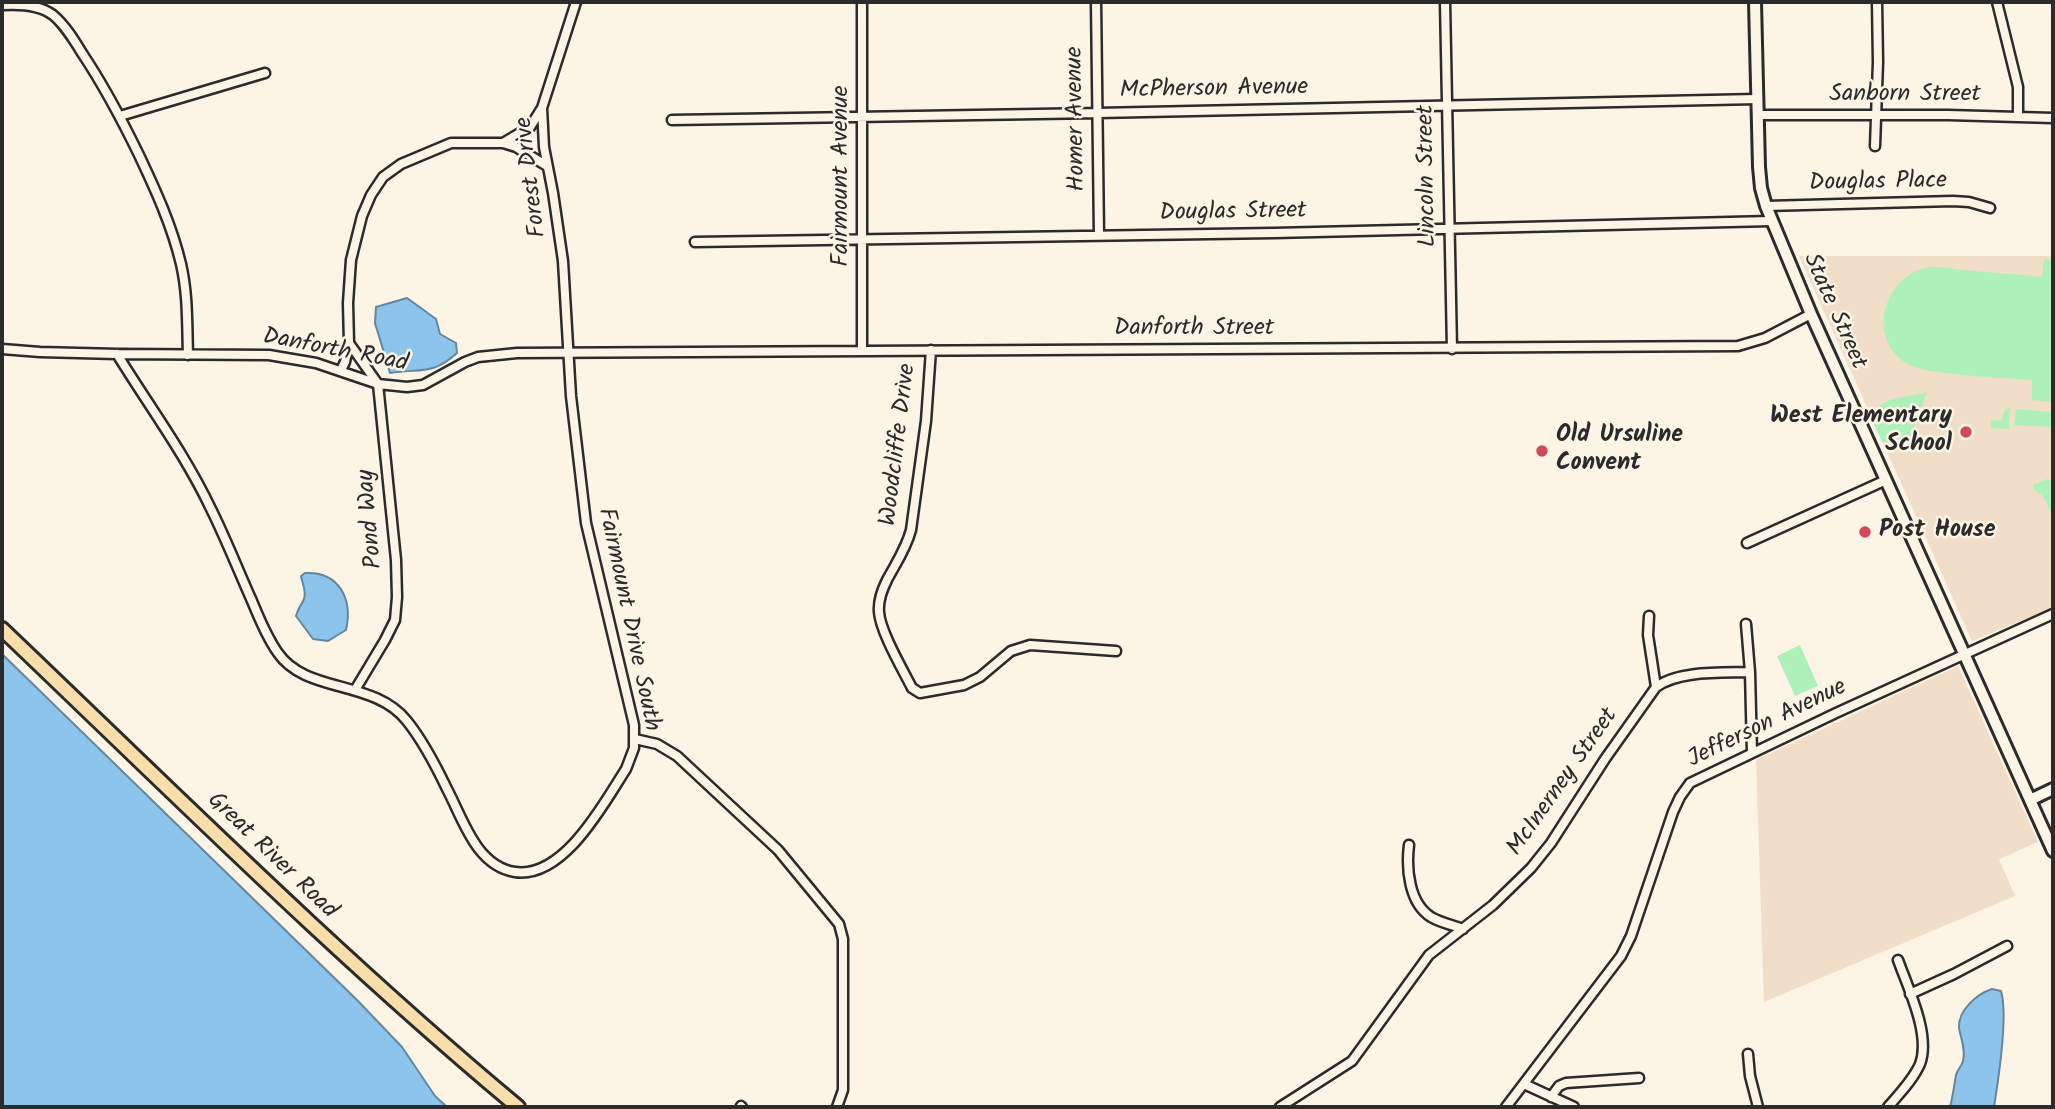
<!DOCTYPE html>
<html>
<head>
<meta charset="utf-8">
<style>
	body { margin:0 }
	#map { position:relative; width:2055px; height:1109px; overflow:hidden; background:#fcf5e5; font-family:Kalam,sans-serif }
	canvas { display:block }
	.frame { position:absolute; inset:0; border:4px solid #2b2b2b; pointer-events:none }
</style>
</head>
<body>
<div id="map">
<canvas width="2055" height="1109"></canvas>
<div class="frame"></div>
</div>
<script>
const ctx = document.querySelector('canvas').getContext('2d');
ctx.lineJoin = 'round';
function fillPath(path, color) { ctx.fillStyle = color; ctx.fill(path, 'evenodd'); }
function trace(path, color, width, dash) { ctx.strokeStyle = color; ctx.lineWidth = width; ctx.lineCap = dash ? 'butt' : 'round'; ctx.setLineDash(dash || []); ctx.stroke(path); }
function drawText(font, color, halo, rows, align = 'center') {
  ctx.font = font + ' Kalam,sans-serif'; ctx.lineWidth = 5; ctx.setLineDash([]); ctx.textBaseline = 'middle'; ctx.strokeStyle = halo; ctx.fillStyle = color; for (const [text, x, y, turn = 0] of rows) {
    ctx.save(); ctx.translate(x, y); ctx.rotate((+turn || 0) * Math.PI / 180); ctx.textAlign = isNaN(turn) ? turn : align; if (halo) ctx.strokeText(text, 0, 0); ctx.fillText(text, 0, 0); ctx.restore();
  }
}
const built = new Path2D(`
	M1799,256H2053V608L1972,641Z
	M1958,666L2038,842L1999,859L2015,896L1764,1002L1756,760Z`);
const green = new Path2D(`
	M2044,259L2053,260V402L2032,400V380C2005,377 1925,376 1906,363C1866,337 1884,273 1931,267C1941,266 1952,269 1963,270C1989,272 2016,274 2042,277Z
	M1927,392L1906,449L1882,442L1873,423L1878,421L1875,417L1880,415L1877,408L1889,400Z
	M2010,408L2009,429L1991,428V420L2001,421L2005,409Z
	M2016,409L2053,412V427L2014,425Z
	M2047,479L2053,480V516L2043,496L2034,490L2033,485Z
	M1800,645L1818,686L1795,696L1777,656Z`);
const water = new Path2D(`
	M407,298L436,319L440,334L456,343L457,353C432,376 420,368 390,373L375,323L376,307Z
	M305,573C339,571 353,599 346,630L328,641L313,639L296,616C298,608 301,606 304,599C307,592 302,583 301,576Z
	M2,654L357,1000L402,1047L435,1096L447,1107H2Z
	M1992,989L2001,991C2008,1014 1998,1082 1994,1107H1950C1953,1096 1954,1086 1956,1075C1957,1070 1962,1066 1963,1061C1966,1050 1961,1039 1959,1028C1958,1010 1977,994 1992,989Z`);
const minor = new Path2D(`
	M862,2V351
	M1096,2L1099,235
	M1445,2L1452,349
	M1997,2L2018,87V116
	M2,5C18,4 40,5 53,15C65,25 74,40 82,53C104,86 122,120 139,155C156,191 172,226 181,264C188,294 187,325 188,355
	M1757,115H1948L2053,118
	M120,116L265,73
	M672,120L1098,113L1757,99
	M503,143L530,127L542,108
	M1875,146L1878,62L1877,2
	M1766,206L1953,201L1969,202L1990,208
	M695,242L1274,233L1771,221
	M2,349L40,352L117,354L269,355L316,363L378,384L407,387L423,385L465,362L478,357L517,353L1738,346L1765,338L1811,314
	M931,350L926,421L911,530C906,549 896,563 887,580C882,590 878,601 879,612C880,631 903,670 912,688L920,693L964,685L980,677L1011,651L1030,645L1116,651
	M117,354C149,406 185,454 211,509C226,539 238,570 252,601C259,618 267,638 278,653C306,694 374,679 407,721C423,741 436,766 447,789C463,819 476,866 515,872C564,879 604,803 626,769L634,748V725L586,523L571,396L563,261L553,193L544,147L542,108L576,2
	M341,370L345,362L349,343
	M1747,543L1886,480
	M1649,616L1648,635L1656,687
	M1746,624L1750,672L1752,753
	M355,690L385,640L395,620L397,597L396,560L378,384L349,343L348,303L351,260L362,216L371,195L383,177L401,164L451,143H503L516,147L547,166
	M635,739L657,744L677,756L778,850L839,924L843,939V1090L837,1107
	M1409,845C1406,869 1409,903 1431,917C1441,923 1453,925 1463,929
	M1910,994L1954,974L2007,946
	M1748,1054L1750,1076L1758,1107
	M1524,1084L1574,1107
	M1551,1097L1559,1086L1566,1083L1639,1078
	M741,1106L742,1107
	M1280,1107L1352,1061L1429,955L1493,905L1531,868L1551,843L1605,759L1656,687C1679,670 1723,673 1750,672
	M1506,1107L1621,956L1631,936L1673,812L1680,797L1690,783L1836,713L2053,614
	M1888,1107C1899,1094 1913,1080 1920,1064C1931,1035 1908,988 1898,960`);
const tertiary = new Path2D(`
	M1755,2L1759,167L1761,188L1766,206L1811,314L2053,851
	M2030,800L2053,789`);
const primary = new Path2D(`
	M2,629C172,791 338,957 518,1107`);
const markers = [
	[1966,432,7,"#d1495b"],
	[1542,451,7,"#d1495b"],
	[1865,532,7,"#d1495b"]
];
const streetNames = [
	["McPherson Avenue",1214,91,-1],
	["Sanborn Street",1905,96],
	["Homer Avenue",1078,119,-91],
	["Fairmount Avenue",843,176,-90],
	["Lincoln Street",1429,176,-91],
	["Forest Drive",533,177,-97],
	["Douglas Place",1878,184,-1],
	["Douglas Street",1233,214,-1],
	["State Street",1833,312,66],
	["Danforth Street",1194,330],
	["Danforth Road",335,352,11],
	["Woodcliffe Drive",900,445,-83],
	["Pond Way",372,519,-95],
	["Fairmount Drive South",627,620,78],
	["Jefferson Avenue",1768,725,-26],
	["McInerney Street",1564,783,-55],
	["Great River Road",271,857,44]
];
const poiNames = [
	["West Elementary",1952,418,"right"],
	["School",1952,446,"right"],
	["Old Ursuline",1556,437],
	["Convent",1556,465],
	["Post House",1879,532]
];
fillPath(built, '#f1dec9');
fillPath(green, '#aef0b9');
fillPath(water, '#8cc4eb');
trace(water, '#65879e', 2);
trace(minor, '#2b2b2b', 13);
trace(tertiary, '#2b2b2b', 16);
trace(primary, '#2b2b2b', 18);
trace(minor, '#fcf5e5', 8);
trace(tertiary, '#fcf5e5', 10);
trace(primary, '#f9deab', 12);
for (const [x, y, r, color] of markers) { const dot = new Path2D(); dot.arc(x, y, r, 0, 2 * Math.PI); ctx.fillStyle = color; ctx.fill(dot); trace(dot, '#fcf5e5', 2.5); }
drawText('24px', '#2b2b2b', '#fcf5e5', streetNames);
drawText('bold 24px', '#2b2b2b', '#fcf5e5', poiNames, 'left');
</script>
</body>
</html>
